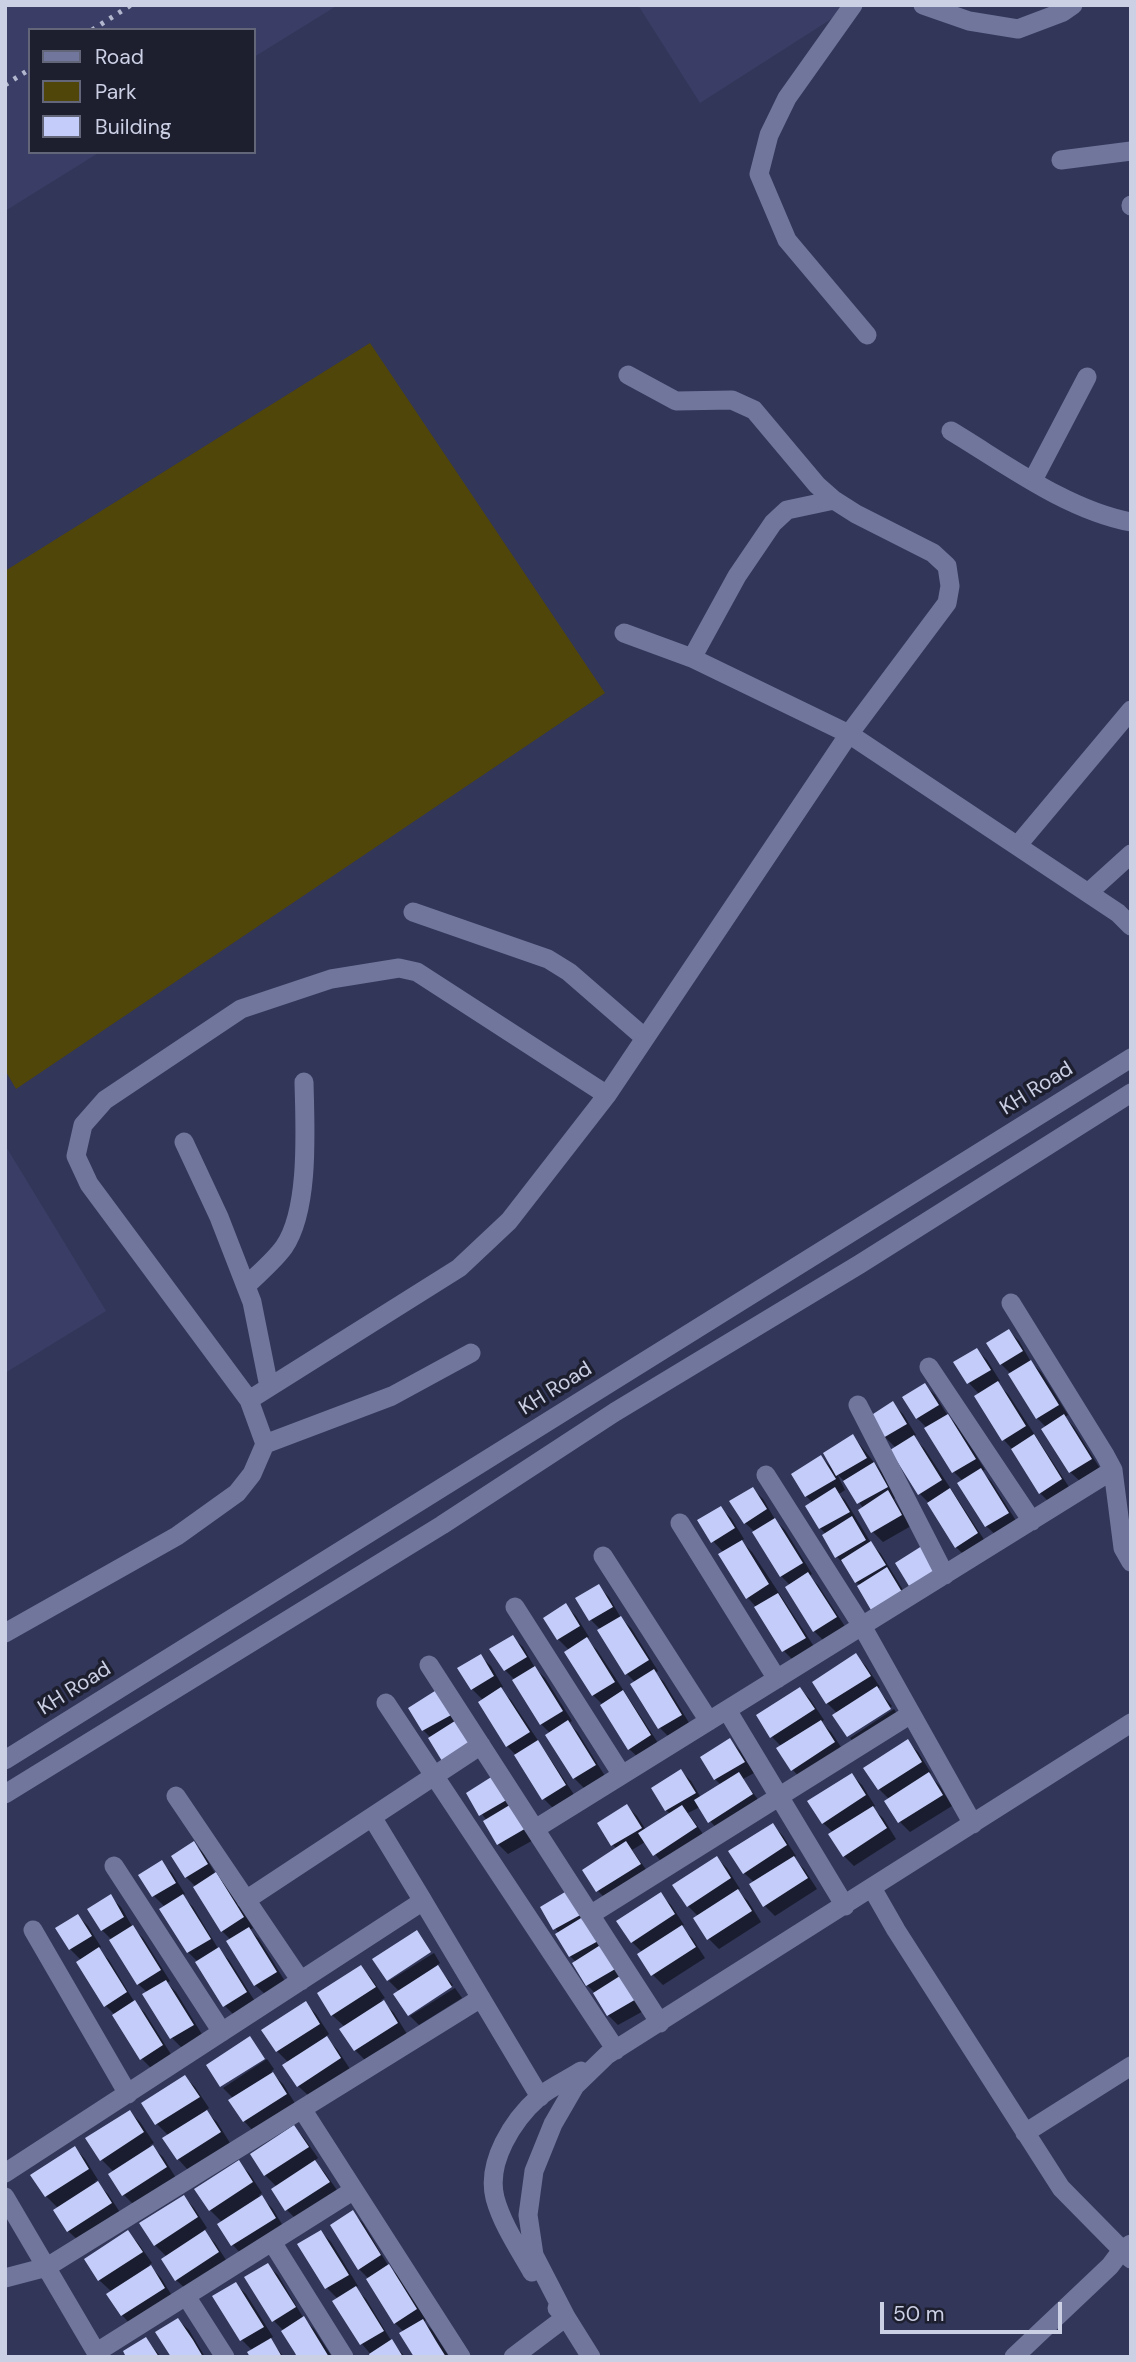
<!DOCTYPE html>
<html>
<head>
<meta charset="utf-8">
<style>
	body { margin:0 }
	#map { position:relative; width:1136px; height:2362px; overflow:hidden; background:#323658; font-family:"DM Sans",sans-serif }
	canvas { display:block }
	.frame { position:absolute; inset:0; border:7px solid #ccd0e5; pointer-events:none }
	.legend { position:absolute; left:28px; top:28px; width:228px; height:126px; box-sizing:border-box; background:#1d1f2f; border:2px solid #636678; margin:0; padding:9px 12px; list-style:none; font-size:21px; color:#ccd0e5 }
	.legend li { display:flex; align-items:center; gap:14px; height:35px }
	.legend b { width:35px; border:2px solid #636678 }
	.scale { position:absolute; left:880px; top:2302px; width:182px; height:32px; box-sizing:border-box; border:4px solid #ccd0e5; border-top:0; padding-left:9px; font-size:21px; line-height:24px; white-space:nowrap; color:#ccd0e5; -webkit-text-stroke:5px #1d1f2f; paint-order:stroke }
</style>
</head>
<body>
<div id="map">
<canvas width="1136" height="2362"></canvas>
<div class="frame"></div>
<ul class="legend">
<li><b style="height:9px;background:#70769c"></b>Road</li>
<li><b style="height:19px;background:#51460a"></b>Park</li>
<li><b style="height:19px;background:#c4ccf9"></b>Building</li>
</ul>
<div class="scale">50 m</div>
</div>
<script>
const ctx = document.querySelector('canvas').getContext('2d');
ctx.lineJoin = 'round';
function fillPath(path, color) { ctx.fillStyle = color; ctx.fill(path, 'evenodd'); }
function trace(path, color, width, dash) { ctx.strokeStyle = color; ctx.lineWidth = width; ctx.lineCap = dash ? 'butt' : 'round'; ctx.setLineDash(dash || []); ctx.stroke(path); }
function drawText(font, color, halo, rows, align = 'center') {
  ctx.font = font + ' "DM Sans",sans-serif'; ctx.lineWidth = 7; ctx.setLineDash([]); ctx.textBaseline = 'middle'; ctx.strokeStyle = halo; ctx.fillStyle = color; for (const [text, x, y, turn = 0] of rows) {
    ctx.save(); ctx.translate(x, y); ctx.rotate((+turn || 0) * Math.PI / 180); ctx.textAlign = isNaN(turn) ? turn : align; if (halo) ctx.strokeText(text, 0, 0); ctx.fillText(text, 0, 0); ctx.restore();
  }
}
const built = new Path2D(`
	M5,5H338L254,57V30H30V152H100L5,211Z
	M638,5H853L700,103Z
	M5,1145L106,1311L5,1373Z`);
const green = new Path2D(`
	M370,343L605,693L16,1089L5,1070V571Z`);
const shadow = new Path2D(`
	M1009,1331L1019,1341L1031,1362L1041,1372L1068,1415L1065,1417L1074,1427L1101,1470L1081,1482L1070,1472L1046,1427L1037,1418L1011,1374L1001,1364Z
	M977,1350L987,1360L1000,1381L997,1383L1008,1394L1071,1490L1050,1503L1040,1493L1012,1449L1004,1440L980,1395L969,1383L956,1362Z
	M925,1385L935,1395L948,1416L958,1426L985,1470L981,1471L991,1481L1018,1524L997,1536L986,1526L963,1481L954,1472L927,1428L917,1418Z
	M893,1404L903,1414L916,1435L913,1437L924,1448L987,1544L966,1557L956,1547L929,1503L920,1494L896,1448L885,1437Z
	M853,1436L884,1475L897,1497L894,1499L911,1526L883,1542L873,1532L863,1508L847,1484L837,1474L845,1490L839,1494L845,1500L871,1543L881,1554L911,1603L861,1586L856,1582L848,1568L837,1557L826,1534L820,1528L813,1503L806,1496L821,1457L833,1469Z
	M753,1489L763,1499L776,1521L785,1530L812,1574L809,1576L818,1585L846,1628L824,1641L814,1631L790,1585L781,1576L755,1532L745,1523Z
	M720,1508L731,1518L744,1539L741,1541L752,1552L815,1648L794,1661L784,1651L756,1607L748,1598L724,1553L713,1541Z
	M598,1586L609,1597L621,1618L631,1628L658,1671L655,1673L664,1682L691,1726L670,1738L660,1728L636,1683L627,1674L601,1630L591,1620Z
	M566,1606L576,1616L589,1637L586,1639L597,1650L660,1746L640,1759L629,1749L603,1705L593,1695L566,1652L569,1650L558,1639Z
	M512,1637L523,1647L535,1668L545,1678L572,1721L569,1723L578,1733L605,1776L584,1788L574,1778L550,1733L541,1724L515,1680L505,1670Z
	M480,1656L491,1666L503,1687L500,1689L511,1700L575,1796L554,1809L544,1799L516,1755L507,1746L484,1701L472,1689L460,1669Z
	M856,1656L866,1666L880,1687L877,1689L892,1706L848,1735L838,1714L827,1703L814,1683Z
	M800,1689L810,1699L824,1720L821,1722L831,1732L845,1753L802,1780L792,1769L782,1747L772,1737Z
	M438,1692L482,1754L431,1738L423,1730L410,1709Z
	M894,1709L901,1720L858,1747L850,1738Z
	M730,1740L740,1751L754,1773L743,1779L762,1805L720,1832L710,1821L700,1807L688,1813L706,1838L664,1865L645,1842L632,1850L650,1875L608,1901L598,1891L617,1849L612,1844L627,1806L637,1816L646,1830L671,1815L666,1810L681,1771L691,1781L701,1798L721,1785L715,1779Z
	M908,1742L918,1752L931,1773L928,1774L939,1785L952,1806L910,1832L900,1822L887,1802L890,1800L879,1789L866,1769Z
	M852,1775L862,1785L875,1806L872,1808L883,1818L896,1839L854,1866L844,1856L834,1833L823,1823Z
	M495,1776L537,1838L508,1854L498,1844L487,1821L468,1794Z
	M773,1825L783,1836L796,1856L793,1858L804,1869L817,1889L775,1916L765,1906L755,1883L744,1873Z
	M194,1843L204,1854L216,1875L226,1885L253,1928L250,1930L259,1939L286,1983L266,1995L255,1985L231,1940L222,1931L196,1887L186,1877Z
	M717,1858L727,1868L740,1889L737,1891L748,1901L761,1922L719,1949L709,1939L698,1916L688,1906Z
	M162,1863L172,1873L185,1894L182,1896L193,1907L219,1950L229,1960L256,2003L235,2016L225,2006L198,1962L188,1952L161,1909L165,1907L154,1896L141,1875Z
	M570,1891L647,2009L618,2025L608,2015L594,1992L587,1985L576,1962L570,1956L558,1935L559,1934L542,1908Z
	M660,1894L671,1905L684,1925L681,1927L692,1938L705,1958L663,1985L653,1975L639,1954L642,1952L632,1942Z
	M110,1897L121,1907L133,1928L143,1938L170,1981L167,1983L176,1992L203,2036L182,2048L172,2038L148,1993L138,1984L112,1940L102,1930L89,1909Z
	M78,1916L88,1926L101,1947L98,1949L109,1960L135,2003L145,2013L172,2056L152,2069L141,2058L115,2015L105,2005L81,1960L70,1949Z
	M434,1953L440,1963L436,1966L453,1985L409,2013L400,1992L389,1981Z
	M361,1967L371,1978L385,1998L381,2000L394,2013L407,2034L365,2060L355,2050L345,2027L332,2015Z
	M455,1988L462,1998L419,2025L410,2016Z
	M306,2004L316,2014L329,2034L325,2037L337,2049L350,2069L309,2096L298,2086L289,2063L277,2051Z
	M267,2059L274,2069L271,2072L283,2084L296,2105L254,2132L244,2121L234,2099L223,2088Z
	M185,2077L195,2087L209,2108L205,2111L217,2122L230,2143L188,2170L178,2159L169,2136L157,2124L144,2104Z
	M130,2112L140,2122L154,2143L150,2145L163,2157L176,2178L134,2205L124,2195L114,2172L101,2159Z
	M294,2127L304,2138L318,2158L314,2161L325,2173L339,2193L297,2220L287,2210L277,2187L265,2175Z
	M75,2148L85,2159L98,2180L95,2181L108,2194L121,2214L79,2241L68,2231L58,2208L46,2196Z
	M238,2162L249,2173L262,2193L259,2195L272,2208L285,2229L243,2256L233,2245L219,2225L223,2223L210,2210Z
	M184,2197L194,2208L207,2228L203,2231L215,2243L228,2263L187,2290L176,2280L167,2257L155,2245Z
	M353,2213L363,2223L389,2267L400,2277L426,2320L424,2322L433,2331L449,2357H416L404,2332L395,2323L369,2279L359,2269Z
	M128,2232L138,2243L152,2263L149,2265L161,2278L174,2299L132,2326L122,2315L112,2292L99,2280Z
	M321,2232L331,2242L358,2286L355,2288L366,2299L392,2342L405,2357H373L362,2344L335,2301L338,2299L327,2288Z
	M267,2265L278,2275L304,2319L314,2329L332,2357H299L284,2331L274,2321Z
	M235,2284L246,2294L273,2337L269,2339L284,2357H252L253,2351L242,2340Z
	M178,2320L189,2330L205,2357H173Z
	M146,2339L161,2357H128Z`);
const building = new Path2D(`
	M1009,1329L1023,1351L1000,1365L986,1343Z
	M977,1348L991,1370L967,1384L953,1362Z
	M1031,1360L1059,1405L1036,1419L1008,1374Z
	M998,1381L1026,1426L1002,1441L974,1396Z
	M925,1383L939,1405L916,1419L902,1397Z
	M893,1401L907,1424L883,1438L870,1416Z
	M948,1414L976,1459L952,1473L924,1428Z
	M1064,1414L1092,1459L1069,1473L1041,1429Z
	M853,1434L867,1458L836,1476L823,1453Z
	M1034,1434L1062,1479L1039,1494L1011,1449Z
	M914,1435L942,1480L918,1495L890,1450Z
	M821,1455L836,1479L805,1497L791,1474Z
	M874,1462L888,1487L857,1504L843,1481Z
	M981,1468L1009,1513L985,1527L957,1483Z
	M753,1487L767,1509L744,1524L729,1501Z
	M835,1487L850,1512L819,1529L805,1506Z
	M950,1488L978,1533L955,1548L927,1503Z
	M888,1490L902,1515L871,1533L858,1510Z
	M721,1506L735,1528L711,1543L697,1520Z
	M852,1516L866,1540L835,1558L822,1535Z
	M775,1518L803,1563L780,1577L752,1532Z
	M742,1540L769,1584L746,1599L718,1554Z
	M871,1541L886,1565L855,1583L841,1560Z
	M925,1544L940,1569L909,1586L895,1563Z
	M887,1567L902,1592L871,1610L857,1586Z
	M808,1572L837,1617L813,1632L785,1587Z
	M599,1584L613,1607L589,1621L575,1598Z
	M778,1593L806,1638L782,1652L754,1607Z
	M566,1603L580,1626L557,1640L543,1618Z
	M621,1616L649,1660L625,1675L597,1630Z
	M513,1635L527,1657L504,1671L489,1649Z
	M587,1637L615,1682L592,1696L564,1652Z
	M856,1653L871,1676L826,1704L812,1682Z
	M481,1654L494,1676L471,1690L457,1668Z
	M535,1666L563,1711L540,1725L512,1680Z
	M654,1669L682,1715L658,1729L630,1684Z
	M877,1686L891,1709L847,1737L832,1715Z
	M501,1687L530,1732L506,1747L478,1702Z
	M800,1687L815,1709L770,1738L756,1715Z
	M438,1689L453,1714L422,1731L408,1708Z
	M623,1690L651,1735L628,1750L600,1705Z
	M458,1719L473,1743L442,1761L428,1738Z
	M568,1720L596,1765L573,1779L545,1735Z
	M821,1720L835,1742L791,1771L776,1748Z
	M730,1738L745,1762L714,1780L700,1757Z
	M908,1739L922,1762L878,1790L863,1768Z
	M538,1740L566,1785L542,1800L514,1755Z
	M681,1769L696,1793L665,1811L651,1788Z
	M739,1772L753,1794L708,1823L694,1800Z
	M929,1772L943,1795L898,1823L884,1801Z
	M852,1773L866,1795L822,1824L807,1801Z
	M496,1774L510,1798L479,1816L466,1793Z
	M513,1803L528,1827L497,1845L483,1821Z
	M627,1804L642,1828L611,1846L597,1823Z
	M682,1805L697,1827L653,1856L638,1833Z
	M873,1806L887,1828L843,1857L828,1834Z
	M773,1823L787,1845L743,1874L728,1851Z
	M194,1841L208,1864L185,1878L171,1856Z
	M626,1841L641,1864L596,1892L582,1870Z
	M717,1856L731,1878L687,1907L672,1885Z
	M794,1856L808,1878L763,1907L749,1884Z
	M162,1860L176,1883L152,1897L138,1875Z
	M216,1872L244,1917L221,1932L193,1887Z
	M570,1889L584,1913L553,1930L540,1907Z
	M738,1889L752,1911L707,1940L693,1918Z
	M661,1892L675,1914L631,1943L616,1921Z
	M111,1894L124,1917L101,1931L87,1909Z
	M183,1894L211,1939L187,1953L159,1909Z
	M78,1914L92,1936L69,1950L55,1928Z
	M586,1915L600,1940L569,1957L555,1934Z
	M133,1925L161,1970L137,1985L109,1940Z
	M682,1925L696,1947L651,1976L637,1954Z
	M249,1927L277,1972L254,1986L226,1941Z
	M417,1930L431,1952L387,1981L372,1959Z
	M602,1944L617,1968L586,1986L572,1963Z
	M99,1947L127,1992L104,2007L76,1962Z
	M219,1947L247,1992L223,2007L195,1962Z
	M361,1965L376,1987L331,2016L317,1993Z
	M438,1965L452,1987L408,2016L393,1994Z
	M623,1974L638,1998L607,2016L593,1993Z
	M166,1980L194,2025L170,2039L142,1994Z
	M135,2000L163,2045L140,2060L112,2015Z
	M384,2000L398,2023L354,2051L339,2029Z
	M306,2001L320,2024L276,2052L261,2030Z
	M250,2036L265,2059L220,2087L206,2065Z
	M327,2036L341,2058L297,2087L282,2065Z
	M273,2072L287,2094L243,2122L228,2100Z
	M185,2075L200,2097L155,2125L141,2103Z
	M130,2110L144,2132L100,2161L85,2138Z
	M207,2110L221,2132L177,2160L162,2138Z
	M294,2125L309,2147L264,2176L250,2154Z
	M153,2145L167,2167L122,2196L108,2174Z
	M75,2146L89,2169L45,2197L30,2175Z
	M239,2160L253,2182L209,2211L194,2189Z
	M315,2160L330,2182L285,2211L271,2189Z
	M98,2181L112,2203L67,2232L53,2210Z
	M184,2195L198,2217L154,2246L139,2223Z
	M262,2195L276,2218L231,2246L217,2224Z
	M353,2210L381,2255L358,2270L330,2225Z
	M128,2230L143,2252L98,2281L84,2259Z
	M205,2230L219,2252L175,2281L161,2259Z
	M321,2230L349,2275L325,2289L297,2244Z
	M268,2263L296,2307L272,2322L244,2277Z
	M389,2264L417,2309L394,2324L366,2279Z
	M151,2265L165,2288L121,2316L106,2294Z
	M236,2282L264,2327L240,2341L212,2296Z
	M356,2286L384,2331L360,2345L332,2301Z
	M304,2316L318,2339L329,2357H297L295,2353L281,2331Z
	M178,2318L193,2340L203,2357H171L155,2332Z
	M423,2319L436,2341L446,2357H414L399,2333Z
	M146,2337L159,2357H126L123,2351Z
	M271,2338L282,2357H250L247,2352Z
	M392,2339L403,2357H370L369,2354Z`);
const minor = new Path2D(`
	M853,5L787,98L769,135L759,174L787,240L867,335
	M923,5L969,21L1018,29L1063,12L1073,5
	M1061,160L1131,151
	M1131,205V206
	M951,431C1006,464 1067,510 1131,522
	M1033,480L1087,377
	M624,633L692,658L849,734L1118,913L1131,926
	M692,658L737,576L773,523L787,510L834,500
	M1017,846L1131,710
	M1088,893L1131,854
	M413,912L548,959L569,972L645,1038
	M184,1142L219,1217L252,1302L269,1387
	M246,1286C258,1274 274,1261 284,1247C310,1209 305,1127 304,1082
	M929,1367L1032,1521
	M249,1400L459,1268L509,1221L607,1095L849,734L947,603L950,586L947,566L933,553L856,514L834,500L817,485L754,410L732,400L676,401L628,375
	M858,1405L945,1575
	M265,1444L392,1396L471,1353
	M1113,1470L1123,1548L1131,1562
	M766,1475L862,1626L973,1824
	M680,1523L777,1679
	M603,1556L709,1721
	M515,1607L622,1775
	M5,1633L177,1536L237,1493L252,1474L265,1444L249,1400L89,1184L76,1156L83,1125L105,1100L241,1009L331,979L399,968L417,972L607,1095
	M429,1665L660,2023
	M386,1703L616,2050
	M727,1710L845,1906
	M176,1796L301,1981
	M372,1817L423,1901
	M535,1829L1113,1470L1105,1455L1011,1303
	M114,1866L222,2032
	M872,1888L896,1930L1061,2188L1131,2259
	M246,1900L481,1745
	M590,1915L911,1714
	M33,1930L128,2094
	M302,2109L461,2357
	M1025,2133L1131,2066
	M5,2173L423,1901L540,2097
	M5,2197L99,2357
	M272,2242L344,2357
	M532,2272C519,2249 502,2224 495,2198C486,2162 513,2120 539,2097C551,2087 567,2080 581,2071
	M5,2278L47,2267L481,1998
	M186,2296L225,2357
	M97,2352L354,2190
	M513,2357L566,2317L557,2308
	M591,2357L566,2317L534,2255L528,2215L534,2171L553,2124L575,2086L607,2055L1131,1723
	M1014,2357L1110,2266L1122,2250L1131,2244`);
const secondary = new Path2D(`
	M5,1760L1131,1058
	M5,1794L442,1525L615,1412L860,1264L1131,1093`);
const rail = new Path2D(`
	M92,30L131,5
	M5,85L30,69`);
const streetNames = [
	["KH Road",1037,1089,-32],
	["KH Road",556,1389,-32],
	["KH Road",75,1689,-32]
];
fillPath(built, '#3a3e67');
fillPath(green, '#51460a');
fillPath(shadow, '#0007');
fillPath(building, '#c4ccf9');
trace(minor, '#70769c', 19);
trace(secondary, '#70769c', 19);
trace(rail, '#b3b7ce', 5, [3.5, 7]);
drawText('21px', '#ccd0e5', '#1d1f2f', streetNames);
</script>
</body>
</html>
